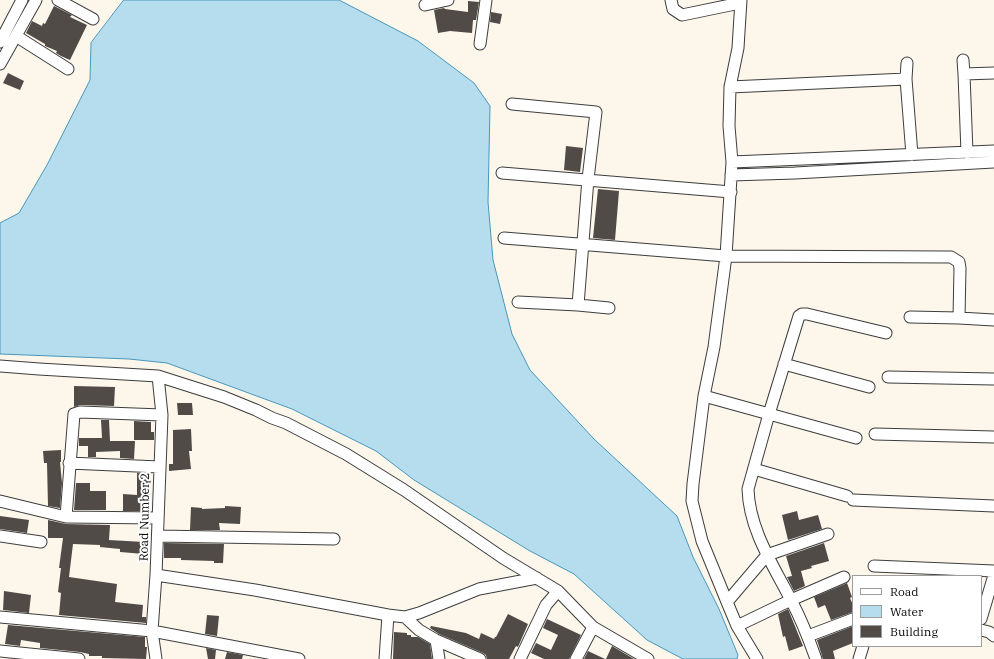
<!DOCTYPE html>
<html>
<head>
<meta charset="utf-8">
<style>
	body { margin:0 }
	#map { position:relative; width:994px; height:659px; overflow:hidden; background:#fcf7ea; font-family:"IBM Plex Serif",serif }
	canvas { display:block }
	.legend { position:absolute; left:852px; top:575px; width:130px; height:72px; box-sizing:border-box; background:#fff; border:1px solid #9d9d9d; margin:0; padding:5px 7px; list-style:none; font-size:12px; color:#0a0a0a }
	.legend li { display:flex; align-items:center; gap:8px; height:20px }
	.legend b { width:20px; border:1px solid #9d9d9d }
</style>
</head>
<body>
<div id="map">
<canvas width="994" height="659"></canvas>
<ul class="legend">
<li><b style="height:5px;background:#fff"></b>Road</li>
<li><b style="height:11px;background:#b6dded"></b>Water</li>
<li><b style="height:11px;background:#514b48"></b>Building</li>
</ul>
</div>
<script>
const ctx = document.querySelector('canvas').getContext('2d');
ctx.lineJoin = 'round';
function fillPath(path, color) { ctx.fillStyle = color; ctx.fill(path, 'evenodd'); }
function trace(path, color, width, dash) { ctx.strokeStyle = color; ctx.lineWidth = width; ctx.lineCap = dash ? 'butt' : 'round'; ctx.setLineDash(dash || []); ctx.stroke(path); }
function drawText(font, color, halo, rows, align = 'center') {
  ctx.font = font + ' "IBM Plex Serif",serif'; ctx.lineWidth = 4; ctx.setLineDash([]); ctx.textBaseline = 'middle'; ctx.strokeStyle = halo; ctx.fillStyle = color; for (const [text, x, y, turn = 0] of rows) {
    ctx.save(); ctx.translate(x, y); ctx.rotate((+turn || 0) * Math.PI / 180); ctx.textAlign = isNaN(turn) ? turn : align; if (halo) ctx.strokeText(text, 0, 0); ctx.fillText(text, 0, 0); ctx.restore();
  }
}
const water = new Path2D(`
	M124,0H339L418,41L474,83L490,106L488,202L493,260L512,334L530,370L594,439L677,516L693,557L719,609L738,655L737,659H683L647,640L574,574L530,551L414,480L376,451L292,409L167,363L129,359L0,354V223L19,213L47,165L90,80L91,43Z`);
const building = new Path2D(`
	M468,1L479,2L476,20H473L472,33L450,31L438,33L434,10L444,8L445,9L468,12Z
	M54,6L72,15L70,17L87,25L70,60L61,56L56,53L57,51L45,46V44L26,33L32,21L42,26L43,23L45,24Z
	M491,12L502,14L500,24L490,22Z
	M8,73L24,81L20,90L3,83Z
	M566,146L583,148L580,172L564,170Z
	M598,189L619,191L615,240L593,238Z
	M74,386L115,387L114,406L80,405L74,407Z
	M177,403H192L193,415H178Z
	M101,420H109L110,441H135L134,459L120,458V451L96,452V457H88V446H79V438H102Z
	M134,421L151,422V432H154V440H134Z
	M191,429L192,451H189L191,469L169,471V464H173V430Z
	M61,450V462H60L62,483L60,508L48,506L47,463H44L43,451Z
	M137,473L151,474L149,510L147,509L146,511H123V494L137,495Z
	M76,483H90V491H106V510H74Z
	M225,506L241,507L240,524L219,523L220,530H190L191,507L202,508V509L225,508Z
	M797,511L799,520L818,515L822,529L788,540L782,515Z
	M0,516L29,520L27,533L0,529Z
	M48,520L66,524L110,525L109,540L144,542V554L120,552V549L100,547V545L73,544L69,577L117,584L115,602L143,605L142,617H146V623L59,615L61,593L58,592L61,568H59L63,538H48Z
	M164,543L224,544L223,563H214V561L181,560V558H164Z
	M824,543L829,561L811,566L812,568L801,571L805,586L794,591L787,577L792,576L786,556Z
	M847,583L852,597L850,598L853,605V612L831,620L825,605L818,608L814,597Z
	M4,591L31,595L29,613L3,610Z
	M788,609L803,646L789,651L785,636L783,637L778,614Z
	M508,614L528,624L518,647L516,646L509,659H487L486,655L483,653L439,634L430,628L431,626L466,633L479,639L481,633L494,639L495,637H496Z
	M207,615L219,616L217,636L205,634Z
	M547,619L581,635L569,659H544L531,653L536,643L551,650L558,635L543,628Z
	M8,625L145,637V647H147L146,659L102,658V656H89V654L80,652L40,648V643L21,640L20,646L5,644Z
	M853,626V643L833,651L835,659H823L817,640Z
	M394,632L407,633V635H411V637H418L430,644L432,659H393Z
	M612,646L634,659H606Z
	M206,648L216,650L215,659H208Z
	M588,651L605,659H584Z
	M227,652L243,655L242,659H225Z`);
const minor = new Path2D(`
	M58,0L93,19
	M671,0L673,9L682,15L740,3
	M741,0L738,48L730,87L729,126L732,162L726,256L714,347L704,396L693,484L692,501L702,541L727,602L737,626L757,659
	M425,5L448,0
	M16,36L68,69
	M0,42L22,0
	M480,44L486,0
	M963,60L964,74
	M0,64L36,0
	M906,79L907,63
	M730,87L906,79L912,155
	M512,104L596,112L588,179L578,305
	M967,153L964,74L994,73
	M732,162L994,151
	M502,173L731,192
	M731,175L795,173L994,162
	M504,238L726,256L951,257L959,262L960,268L959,318L994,320
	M518,302L578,305L609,308
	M910,317L959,318
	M784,364L869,387
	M0,366L39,369L158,376L224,397L256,410L272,418L286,423L346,454L404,490L503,558L558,591L593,627L648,659
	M888,377L994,379
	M704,396L856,438
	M875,434L994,437
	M69,463L159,467
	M754,469L847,496
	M853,500L994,506
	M0,501L66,517L158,518
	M66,517L74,414L80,412L162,415
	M0,536L41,542
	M158,536L334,539
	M874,566L994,571
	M156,575L255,590L388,615
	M727,602L767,555L828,534
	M0,617L152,631L299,659
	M405,617L419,630L436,640L480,659
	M981,619L994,575
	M737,626L791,600L844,577
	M981,630L989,632L994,636
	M808,636L853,619
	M436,640L439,659
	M0,651L79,659
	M156,659L152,631L156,575L162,415L158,376
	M385,659L388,615L405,617L419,613L479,589L537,578
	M520,659L546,605L558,591
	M576,659L593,627
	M816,659C809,639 801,619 791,600C773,565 749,529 748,489L769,414L799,316L802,314H807L886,333
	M859,659L863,646`);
const streetNames = [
	["Road Number 2",145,517,-89]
];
fillPath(water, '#b6dded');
trace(water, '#4797ba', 1);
fillPath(building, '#514b48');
trace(minor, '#3d3d3d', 13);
trace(minor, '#fff', 11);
drawText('12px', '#0a0a0a', '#fff', streetNames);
</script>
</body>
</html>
